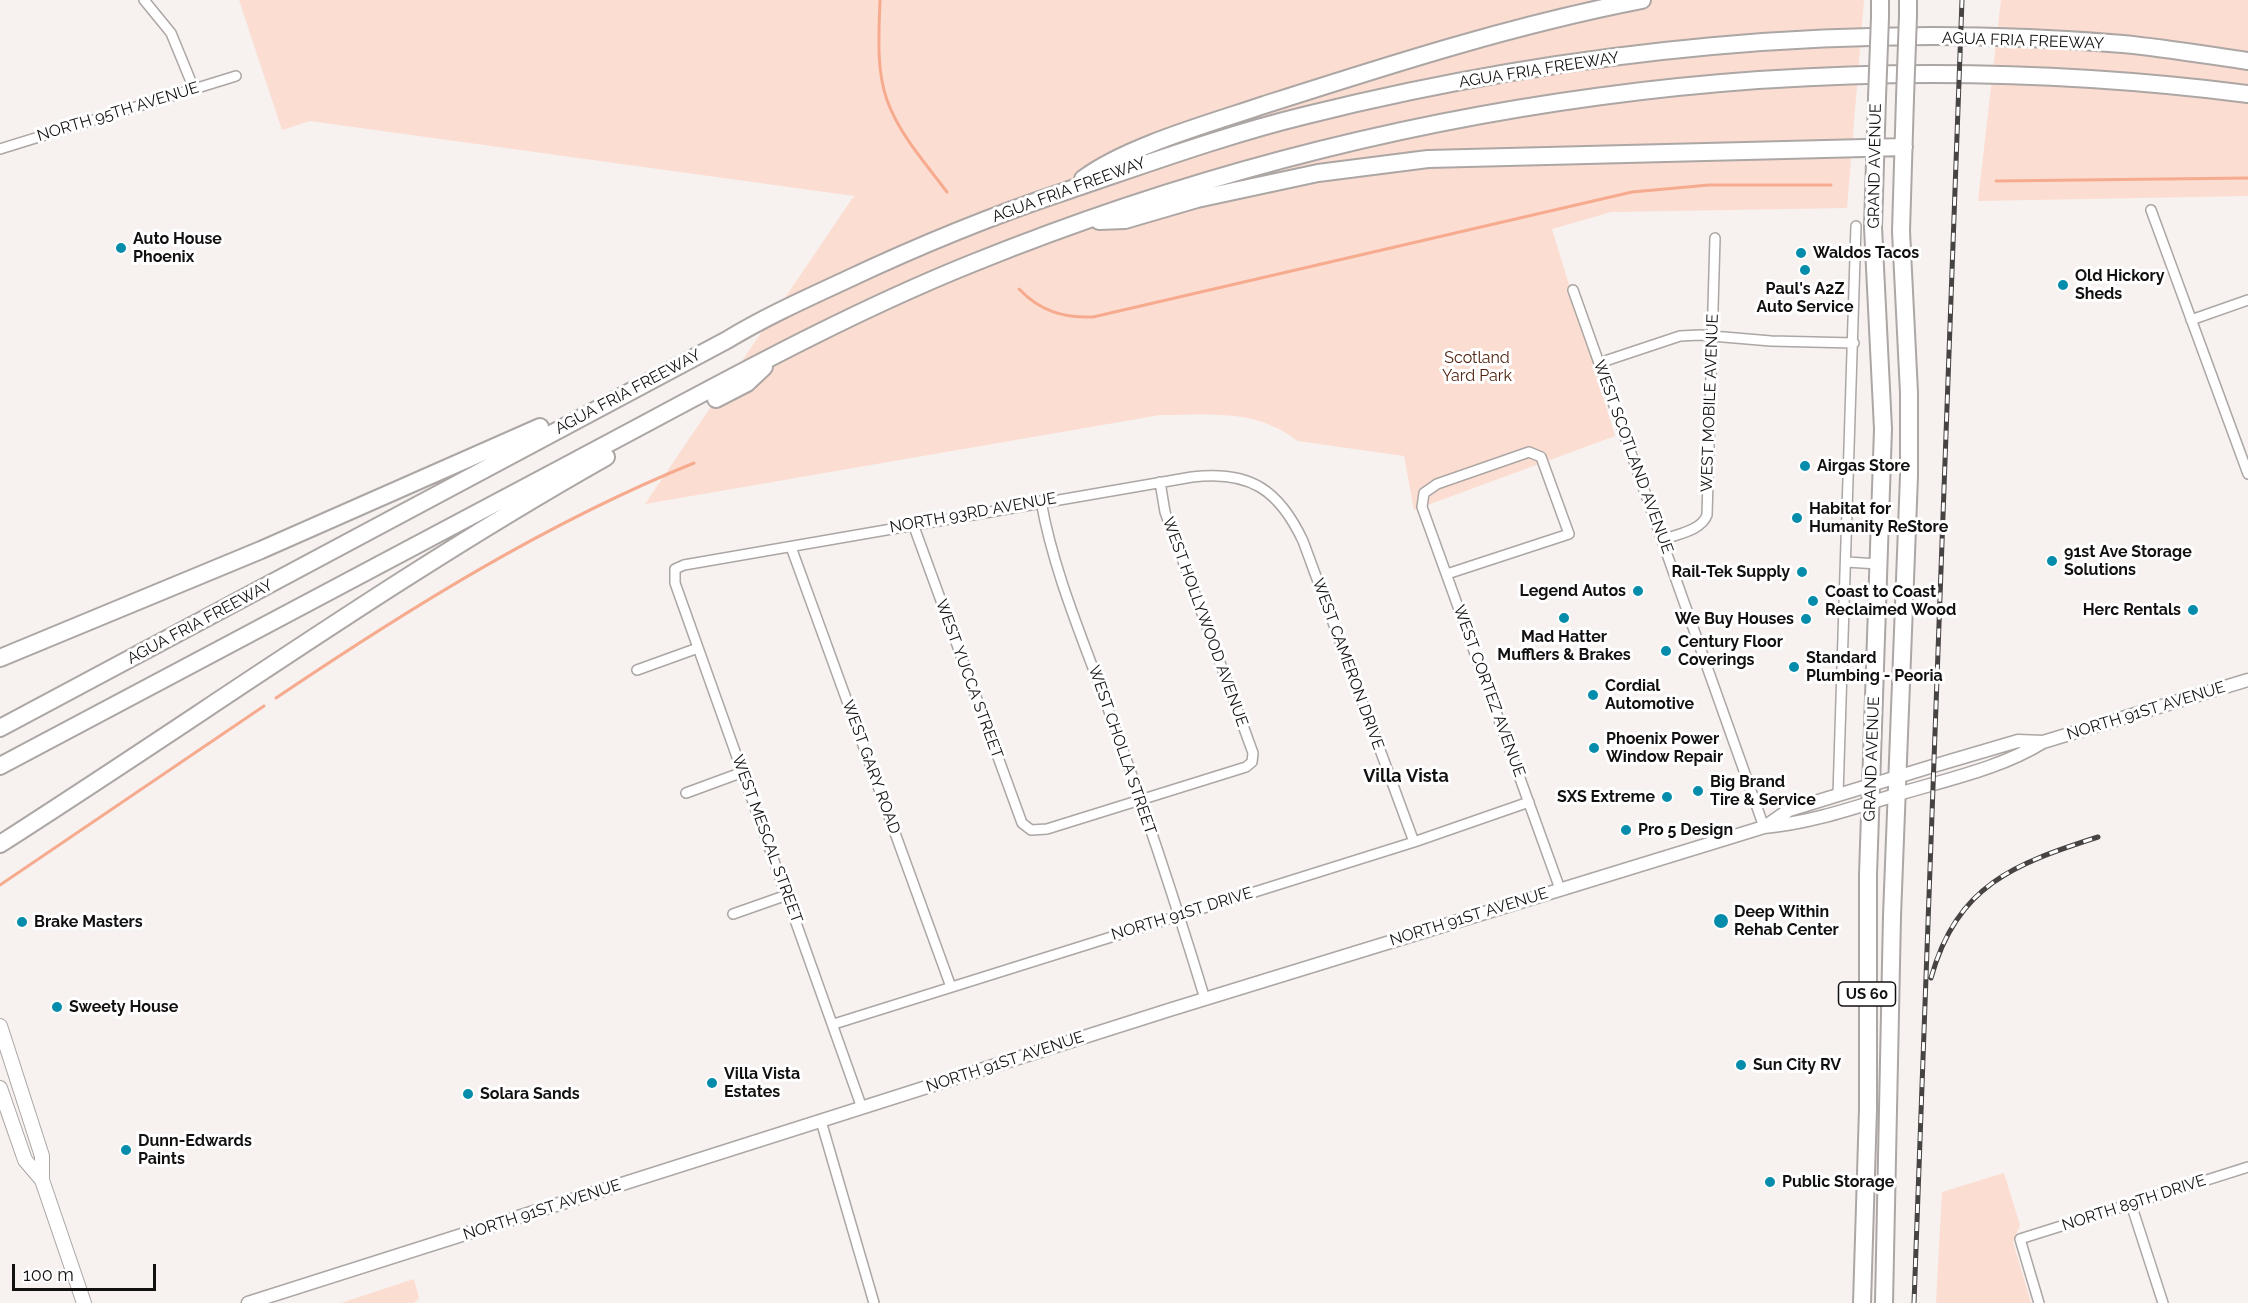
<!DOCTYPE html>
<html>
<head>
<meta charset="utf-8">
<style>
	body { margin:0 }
	#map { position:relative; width:2248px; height:1303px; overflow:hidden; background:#f7f1ef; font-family:Raleway,sans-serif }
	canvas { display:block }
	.scale { position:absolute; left:12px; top:1264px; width:144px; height:27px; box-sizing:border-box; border:3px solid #131110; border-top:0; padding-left:8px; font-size:18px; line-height:21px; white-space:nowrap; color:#131110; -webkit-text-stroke:4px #fff; paint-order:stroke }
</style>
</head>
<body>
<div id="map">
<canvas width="2248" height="1303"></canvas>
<div class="scale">100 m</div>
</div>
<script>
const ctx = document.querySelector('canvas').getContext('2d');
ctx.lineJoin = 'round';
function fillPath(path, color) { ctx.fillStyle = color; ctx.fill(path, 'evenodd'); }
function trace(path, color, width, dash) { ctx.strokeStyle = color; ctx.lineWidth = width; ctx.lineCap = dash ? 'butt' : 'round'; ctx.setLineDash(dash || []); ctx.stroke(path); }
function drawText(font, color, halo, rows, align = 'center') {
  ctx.font = font + ' Raleway,sans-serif'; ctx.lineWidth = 6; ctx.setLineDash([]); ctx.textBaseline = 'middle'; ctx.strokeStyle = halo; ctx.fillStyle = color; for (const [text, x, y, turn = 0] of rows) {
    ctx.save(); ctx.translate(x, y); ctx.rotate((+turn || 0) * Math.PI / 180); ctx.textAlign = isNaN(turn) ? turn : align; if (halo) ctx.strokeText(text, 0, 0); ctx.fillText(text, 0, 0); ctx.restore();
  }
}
const green = new Path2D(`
	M239,0H1864L1847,208L1611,212L1552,229L1615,436L1414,510L1404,456L1298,441C1255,408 1211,415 1160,415L645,504L854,196L310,121L282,130Z
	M2001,0H2248V196L1978,201Z
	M2004,1173L2020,1225L2013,1242L2031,1303H1936L1942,1192Z
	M414,1279L419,1298L414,1303H341Z`);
const stream = new Path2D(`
	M880,0C879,33 876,69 887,100C899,134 926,164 947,192
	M1996,181L2248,178
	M1019,289C1040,311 1063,318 1093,317L1632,192L1709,185H1831
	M276,698C408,609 546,523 694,463
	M0,885L264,706`);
const street = new Path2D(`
	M144,0L171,33L194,89
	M0,149L236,76
	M2151,210L2248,474
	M1573,290L1764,827
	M2191,320L2248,300
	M1599,363L1680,336L1700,335L1771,341L1854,343
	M1041,501C1054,575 1086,646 1111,717C1145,810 1176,904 1205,999
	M913,524L1022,823L1031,830L1047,829L1246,767L1252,762L1253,753L1165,512L1160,482
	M1662,540C1677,534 1701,531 1707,515L1715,238
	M791,547L951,987
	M1847,562L1878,564
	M1447,574L1569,534L1541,457L1529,452L1437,484L1424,493L1422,507L1560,889
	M637,670L698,648
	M686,793L743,772
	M1838,795L1856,226
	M733,914L787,895
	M834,1024L1414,842L1529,802
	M862,1108L675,583V569L684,565L1192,477C1250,470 1279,490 1303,541L1414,842
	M821,1121L874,1303
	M2131,1204L2163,1303
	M2039,1303L2020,1239L2248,1167`);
const secondary = new Path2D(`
	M1766,826L1789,810L1933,766L2018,741L2043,742
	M248,1303L1169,1010L1764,827C1811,823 1856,807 1902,793C1949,779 2001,768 2043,742L2248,680`);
const primary = new Path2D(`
	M0,1026L42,1156V1180L84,1303
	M0,1088L25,1160L42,1180`);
const highway = new Path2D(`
	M1908,16V0
	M1880,17V0
	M1083,179C1127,146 1211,123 1264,105C1389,65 1513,25 1642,0
	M1099,221L1125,220L1197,199L1318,173L1428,159L1904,147
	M716,399L747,383L764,367
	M0,658L261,550L540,427
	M0,728L727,340C765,317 805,299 846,280C918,246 991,216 1066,191C1146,164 1225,135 1307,115C1571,49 1851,21 2123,44C2164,48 2206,55 2248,61
	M0,766C191,664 383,563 575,461C706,392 836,318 973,263C1379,99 1813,39 2248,94
	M0,844C202,715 397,575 606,457
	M1862,1303L1868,1109V875L1883,429L1873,227L1877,98
	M1884,1303L1892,916L1909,476V393L1901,231L1905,98`);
const rail = new Path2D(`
	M1931,978C1957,885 2014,864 2098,837
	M1914,1303L1962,0`);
const highwayBridge = new Path2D(`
	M1877,98L1880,17
	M1905,98L1908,16`);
const markers = [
	[121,248,6,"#058cab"],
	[1801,253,6,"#058cab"],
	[1805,270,6,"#058cab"],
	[2063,285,6,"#058cab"],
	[1805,466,6,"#058cab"],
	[1797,518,6,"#058cab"],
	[2052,561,6,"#058cab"],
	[1802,572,6,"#058cab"],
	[1638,591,6,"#058cab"],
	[1813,601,6,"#058cab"],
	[2193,610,6,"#058cab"],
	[1564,618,6,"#058cab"],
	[1806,619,6,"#058cab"],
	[1666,651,6,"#058cab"],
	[1794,667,6,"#058cab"],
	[1593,695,6,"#058cab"],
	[1594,748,6,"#058cab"],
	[1698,791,6,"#058cab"],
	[1667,797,6,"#058cab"],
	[1626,830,6,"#058cab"],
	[1721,921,8,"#058cab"],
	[22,922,6,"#058cab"],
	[57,1007,6,"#058cab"],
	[1741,1065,6,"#058cab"],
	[712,1083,6,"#058cab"],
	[468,1094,6,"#058cab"],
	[126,1150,6,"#058cab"],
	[1770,1182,6,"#058cab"]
];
const shields = [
	[1867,994,57]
];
const shieldNames = [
	["US 60",1867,994]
];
const streetNames = [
	["AGUA FRIA FREEWAY",2023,41,2],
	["AGUA FRIA FREEWAY",1539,70,-9],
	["NORTH 95TH AVENUE",118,112,-17],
	["GRAND AVENUE",1875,166,-89],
	["AGUA FRIA FREEWAY",1069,190,-20],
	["AGUA FRIA FREEWAY",628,392,-28],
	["WEST MOBILE AVENUE",1710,403,-88],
	["WEST SCOTLAND AVENUE",1633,457,70],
	["NORTH 93RD AVENUE",973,513,-10],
	["AGUA FRIA FREEWAY",200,622,-28],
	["WEST HOLLYWOOD AVENUE",1205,622,70],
	["WEST CAMERON DRIVE",1348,664,70],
	["WEST YUCCA STREET",969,679,70],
	["WEST CORTEZ AVENUE",1489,691,70],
	["NORTH 91ST AVENUE",2146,711,-17],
	["WEST CHOLLA STREET",1122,750,71],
	["GRAND AVENUE",1872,759,-88],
	["WEST GARY ROAD",871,767,70],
	["WEST MESCAL STREET",767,839,70],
	["NORTH 91ST DRIVE",1182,914,-17],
	["NORTH 91ST AVENUE",1469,917,-17],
	["NORTH 91ST AVENUE",1005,1062,-18],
	["NORTH 89TH DRIVE",2134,1203,-18],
	["NORTH 91ST AVENUE",542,1210,-18]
];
const poiNames = [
	["Auto House",133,239],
	["Phoenix",133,257],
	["Waldos Tacos",1813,253],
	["Old Hickory",2075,276],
	["Sheds",2075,294],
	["Paul's A2Z",1805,289,"center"],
	["Auto Service",1805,307,"center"],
	["Airgas Store",1817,466],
	["Habitat for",1809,509],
	["Humanity ReStore",1809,527],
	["91st Ave Storage",2064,552],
	["Solutions",2064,570],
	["Rail-Tek Supply",1790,572,"right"],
	["Legend Autos",1626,591,"right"],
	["Coast to Coast",1825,592],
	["Reclaimed Wood",1825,610],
	["Herc Rentals",2181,610,"right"],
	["We Buy Houses",1794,619,"right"],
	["Mad Hatter",1564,637,"center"],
	["Mufflers & Brakes",1564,655,"center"],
	["Century Floor",1678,642],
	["Coverings",1678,660],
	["Standard",1806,658],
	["Plumbing - Peoria",1806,676],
	["Cordial",1605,686],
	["Automotive",1605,704],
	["Phoenix Power",1606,739],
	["Window Repair",1606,757],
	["Big Brand",1710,782],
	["Tire & Service",1710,800],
	["SXS Extreme",1655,797,"right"],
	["Pro 5 Design",1638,830],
	["Deep Within",1734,912],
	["Rehab Center",1734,930],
	["Brake Masters",34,922],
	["Sweety House",69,1007],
	["Sun City RV",1753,1065],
	["Villa Vista",724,1074],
	["Estates",724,1092],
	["Solara Sands",480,1094],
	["Dunn-Edwards",138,1141],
	["Paints",138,1159],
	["Public Storage",1782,1182]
];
const parkNames = [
	["Scotland",1477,358],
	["Yard Park",1477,376]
];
const neighbourhoodNames = [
	["Villa Vista",1406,777]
];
fillPath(green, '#fcddd1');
trace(stream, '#f6ab8f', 3);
trace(street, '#aca6a4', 12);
trace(secondary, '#aca6a4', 15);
trace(primary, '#aca6a4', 16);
trace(highway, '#aca6a4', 20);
trace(street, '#fff', 9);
trace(secondary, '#fff', 12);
trace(primary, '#fff', 14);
trace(highway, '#fff', 16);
trace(rail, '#464342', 5);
trace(rail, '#fff', 3, [9]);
trace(highwayBridge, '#aca6a4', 20, []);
trace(highwayBridge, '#fff', 16);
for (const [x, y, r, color] of markers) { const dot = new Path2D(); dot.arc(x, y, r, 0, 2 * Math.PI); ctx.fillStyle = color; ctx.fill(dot); trace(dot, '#fff', 2); }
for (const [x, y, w] of shields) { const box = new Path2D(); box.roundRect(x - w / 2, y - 12, w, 24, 4.5); ctx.fillStyle = '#fff'; ctx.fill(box); trace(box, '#131110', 1.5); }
drawText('bold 15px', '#131110', null, shieldNames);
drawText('16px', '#131110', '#fff', streetNames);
drawText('bold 16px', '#131110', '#fff', poiNames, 'left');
drawText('16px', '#50210e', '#fff', parkNames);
drawText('bold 18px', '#131110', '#fff', neighbourhoodNames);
</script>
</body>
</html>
